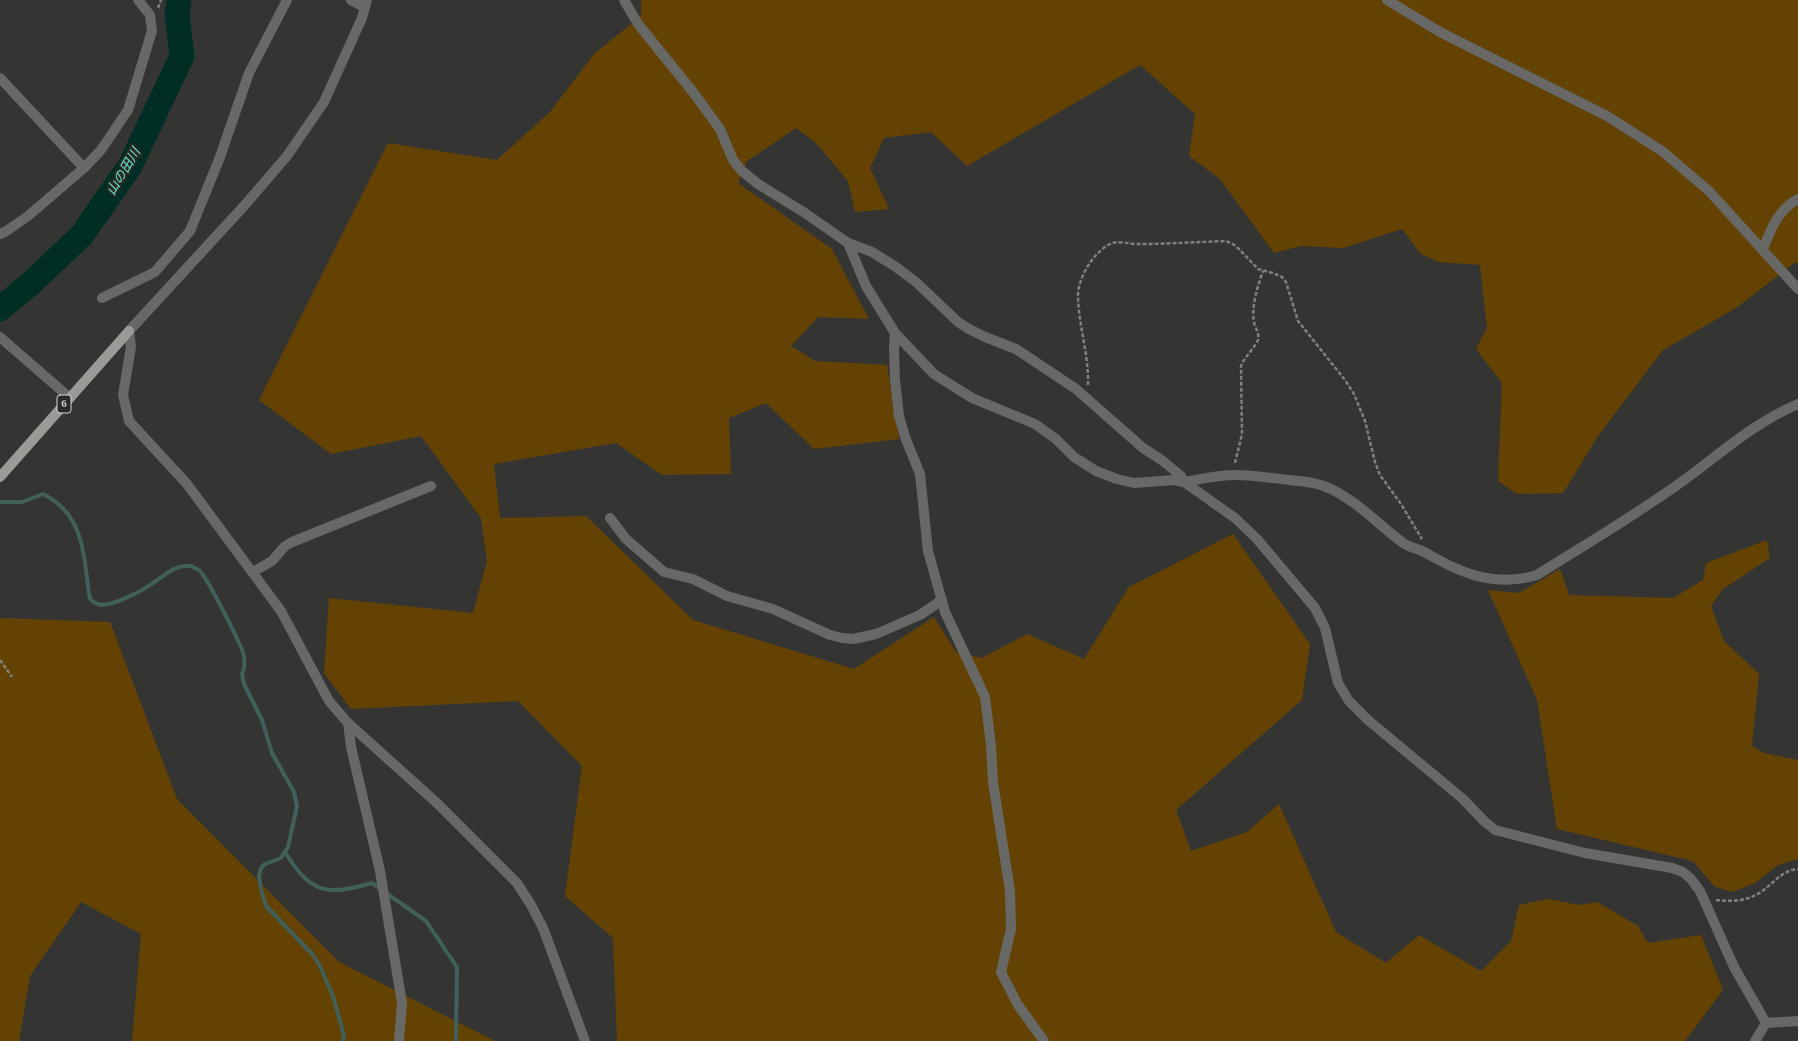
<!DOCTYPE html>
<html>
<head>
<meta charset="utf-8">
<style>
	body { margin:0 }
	canvas { display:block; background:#343532 }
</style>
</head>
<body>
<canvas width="1798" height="1041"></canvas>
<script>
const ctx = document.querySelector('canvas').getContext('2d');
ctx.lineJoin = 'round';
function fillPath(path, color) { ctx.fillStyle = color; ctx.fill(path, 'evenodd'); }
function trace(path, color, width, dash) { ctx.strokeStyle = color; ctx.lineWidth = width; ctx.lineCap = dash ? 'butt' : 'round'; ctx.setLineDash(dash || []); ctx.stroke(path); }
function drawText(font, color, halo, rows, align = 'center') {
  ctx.font = font + ' "Times New Roman","Noto Sans JP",serif'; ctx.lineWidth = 4; ctx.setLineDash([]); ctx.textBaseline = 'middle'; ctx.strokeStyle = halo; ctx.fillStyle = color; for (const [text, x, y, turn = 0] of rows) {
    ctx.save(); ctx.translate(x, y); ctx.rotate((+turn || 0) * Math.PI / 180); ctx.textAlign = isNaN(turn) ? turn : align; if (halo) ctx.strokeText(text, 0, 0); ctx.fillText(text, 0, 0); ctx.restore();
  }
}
const green = new Path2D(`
	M641,0H1798V264L1796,262L1736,308L1663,350L1598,436L1563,493L1517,494L1498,481L1502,383L1476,349L1487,328L1480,265L1439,262L1421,254L1402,229L1343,248L1301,246L1274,253L1220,179L1189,156L1195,114L1140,65L967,166L931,132L884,138L870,168L889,209L855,212L848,181L816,143L796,128L746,162L738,183L832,249L869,319L818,317L791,346L815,361L887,365L899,439L814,449L766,403L729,418L731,474L662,475L616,443L494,464L500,518L586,516L693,620L854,669L934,617L956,652L982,658L1027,634L1084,659L1129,587L1233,534L1310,644L1302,700L1176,810L1191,851L1247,832L1279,804L1336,932L1386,963L1419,935L1481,971L1511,941L1519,905L1548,899L1579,905L1597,902L1638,926L1648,943L1701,935L1723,990L1685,1041H617L613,938L565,896L582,766L518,701L351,709L324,673L329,598L473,613L487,561L481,518L421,436L331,454L259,400L388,143L497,160L550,112L594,54L641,16Z
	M1767,540L1770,558L1723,589L1711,606L1724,641L1759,674L1752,746L1764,753L1798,760V859L1778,865L1755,883L1732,892L1715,887L1693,861L1557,829L1537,700L1488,590L1519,593L1560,569L1569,595L1673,598L1703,580L1706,563Z
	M0,618L110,622L177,799L339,962L495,1041H132L141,934L81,902L30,976L19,1041H0Z`);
const stream = new Path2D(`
	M0,502H22L43,494C86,515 83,558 90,599C93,602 97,605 103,605C116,604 142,591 153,583C164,576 175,564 191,566C192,567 197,569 199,570C207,577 242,646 244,656C245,663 245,668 242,674L244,684L262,720L272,753L294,792L297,806L288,847L281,858L265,864L261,868L259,876L261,889L266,906L313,955L320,966L334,999L344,1036L343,1041
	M285,852C311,894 326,896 372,883L426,921L457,967L456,1041`);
const river = new Path2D(`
	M0,309L30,284L81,236L130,166L182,56L177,15L179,0`);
const path = new Path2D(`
	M158,8L161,0
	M1088,385C1089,354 1078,324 1078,294C1079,276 1094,252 1110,244C1119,240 1128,244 1137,244C1167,244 1196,242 1226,241L1233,244L1240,250L1258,269L1273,273L1282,277L1286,282L1298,321L1345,380L1354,394L1365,421L1375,462L1380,475L1401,504L1422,539
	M1235,463L1242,434L1241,366C1245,356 1254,349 1258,340C1260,334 1255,328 1254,322C1251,306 1258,285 1263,271
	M0,660L12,677
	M1716,900C1732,902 1747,901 1761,892C1773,884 1782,870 1798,869`);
const minor = new Path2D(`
	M351,0L364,7
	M367,0L362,18L324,102L287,156L244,206L129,331L131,347L123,395L129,421L187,484L281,611L329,701L348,723L438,804L517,883L531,905L543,928L585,1041
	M624,0L638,24L693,92L720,129L733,160L742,171L758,184L805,213L848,243L872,252L896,267L916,282L958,322L969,329L985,337L1016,349L1076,389L1143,448L1163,461L1181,476L1184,482C1201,479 1218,475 1235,475C1253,475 1271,478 1289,480C1304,482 1317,482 1331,489C1358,502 1379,525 1403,543C1411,548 1420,549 1428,554C1464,575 1496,587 1537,575C1585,545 1634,516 1680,483C1719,455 1753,423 1798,404
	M1387,0L1440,32L1607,116L1662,151L1709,191L1798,289
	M0,78L84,168
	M0,234L5,232L28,216L84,168L101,150L128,110L152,31L150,15L138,0
	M848,243L866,286L895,333L894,350L895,380L899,416L905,437L920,474L928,551L945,612L985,697L991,745L993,782L1010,891L1011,929L1001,972L1018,1005L1044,1041
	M1763,249C1771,229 1778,210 1798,199
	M102,298L155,272L190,231L220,157L249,73L287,0
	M895,333L934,374L972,398L1035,424L1056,439L1074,457L1096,471L1117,479L1134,483L1174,480L1184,482L1235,518L1257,539L1315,608L1325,628L1338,683L1349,701L1368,720L1463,799L1484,821L1495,830L1585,853L1672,868L1683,872L1691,879L1700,891L1734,967L1766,1023
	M0,337L70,398
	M610,518L626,539L664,572L693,579L727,596L773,609L830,635L842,638L853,639L876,634L920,615L942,600
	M253,572L272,561L285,546L292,542L431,486
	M348,723L351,747L380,871L402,1003L399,1041
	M1766,1023L1798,1021
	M1755,1041L1766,1023`);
const major = new Path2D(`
	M0,477L129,331`);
const shields = [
	[64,404,14]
];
const shieldNames = [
	["6",64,404]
];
const waterNames = [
	["山の田川",124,172,-59]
];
fillPath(green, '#644204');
trace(stream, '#406059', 4);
trace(river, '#002e25', 25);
trace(path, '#7f807e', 2.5, [4, 2]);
trace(minor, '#686866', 10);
trace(major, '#9a9a96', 10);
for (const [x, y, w] of shields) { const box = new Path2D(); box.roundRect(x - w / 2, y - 9, w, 18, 3); ctx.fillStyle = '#2a2b28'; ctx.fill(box); trace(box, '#d4d5d3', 1); }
drawText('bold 11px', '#d4d5d3', null, shieldNames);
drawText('italic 13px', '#6ae2c7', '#2a2b28', waterNames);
</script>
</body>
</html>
